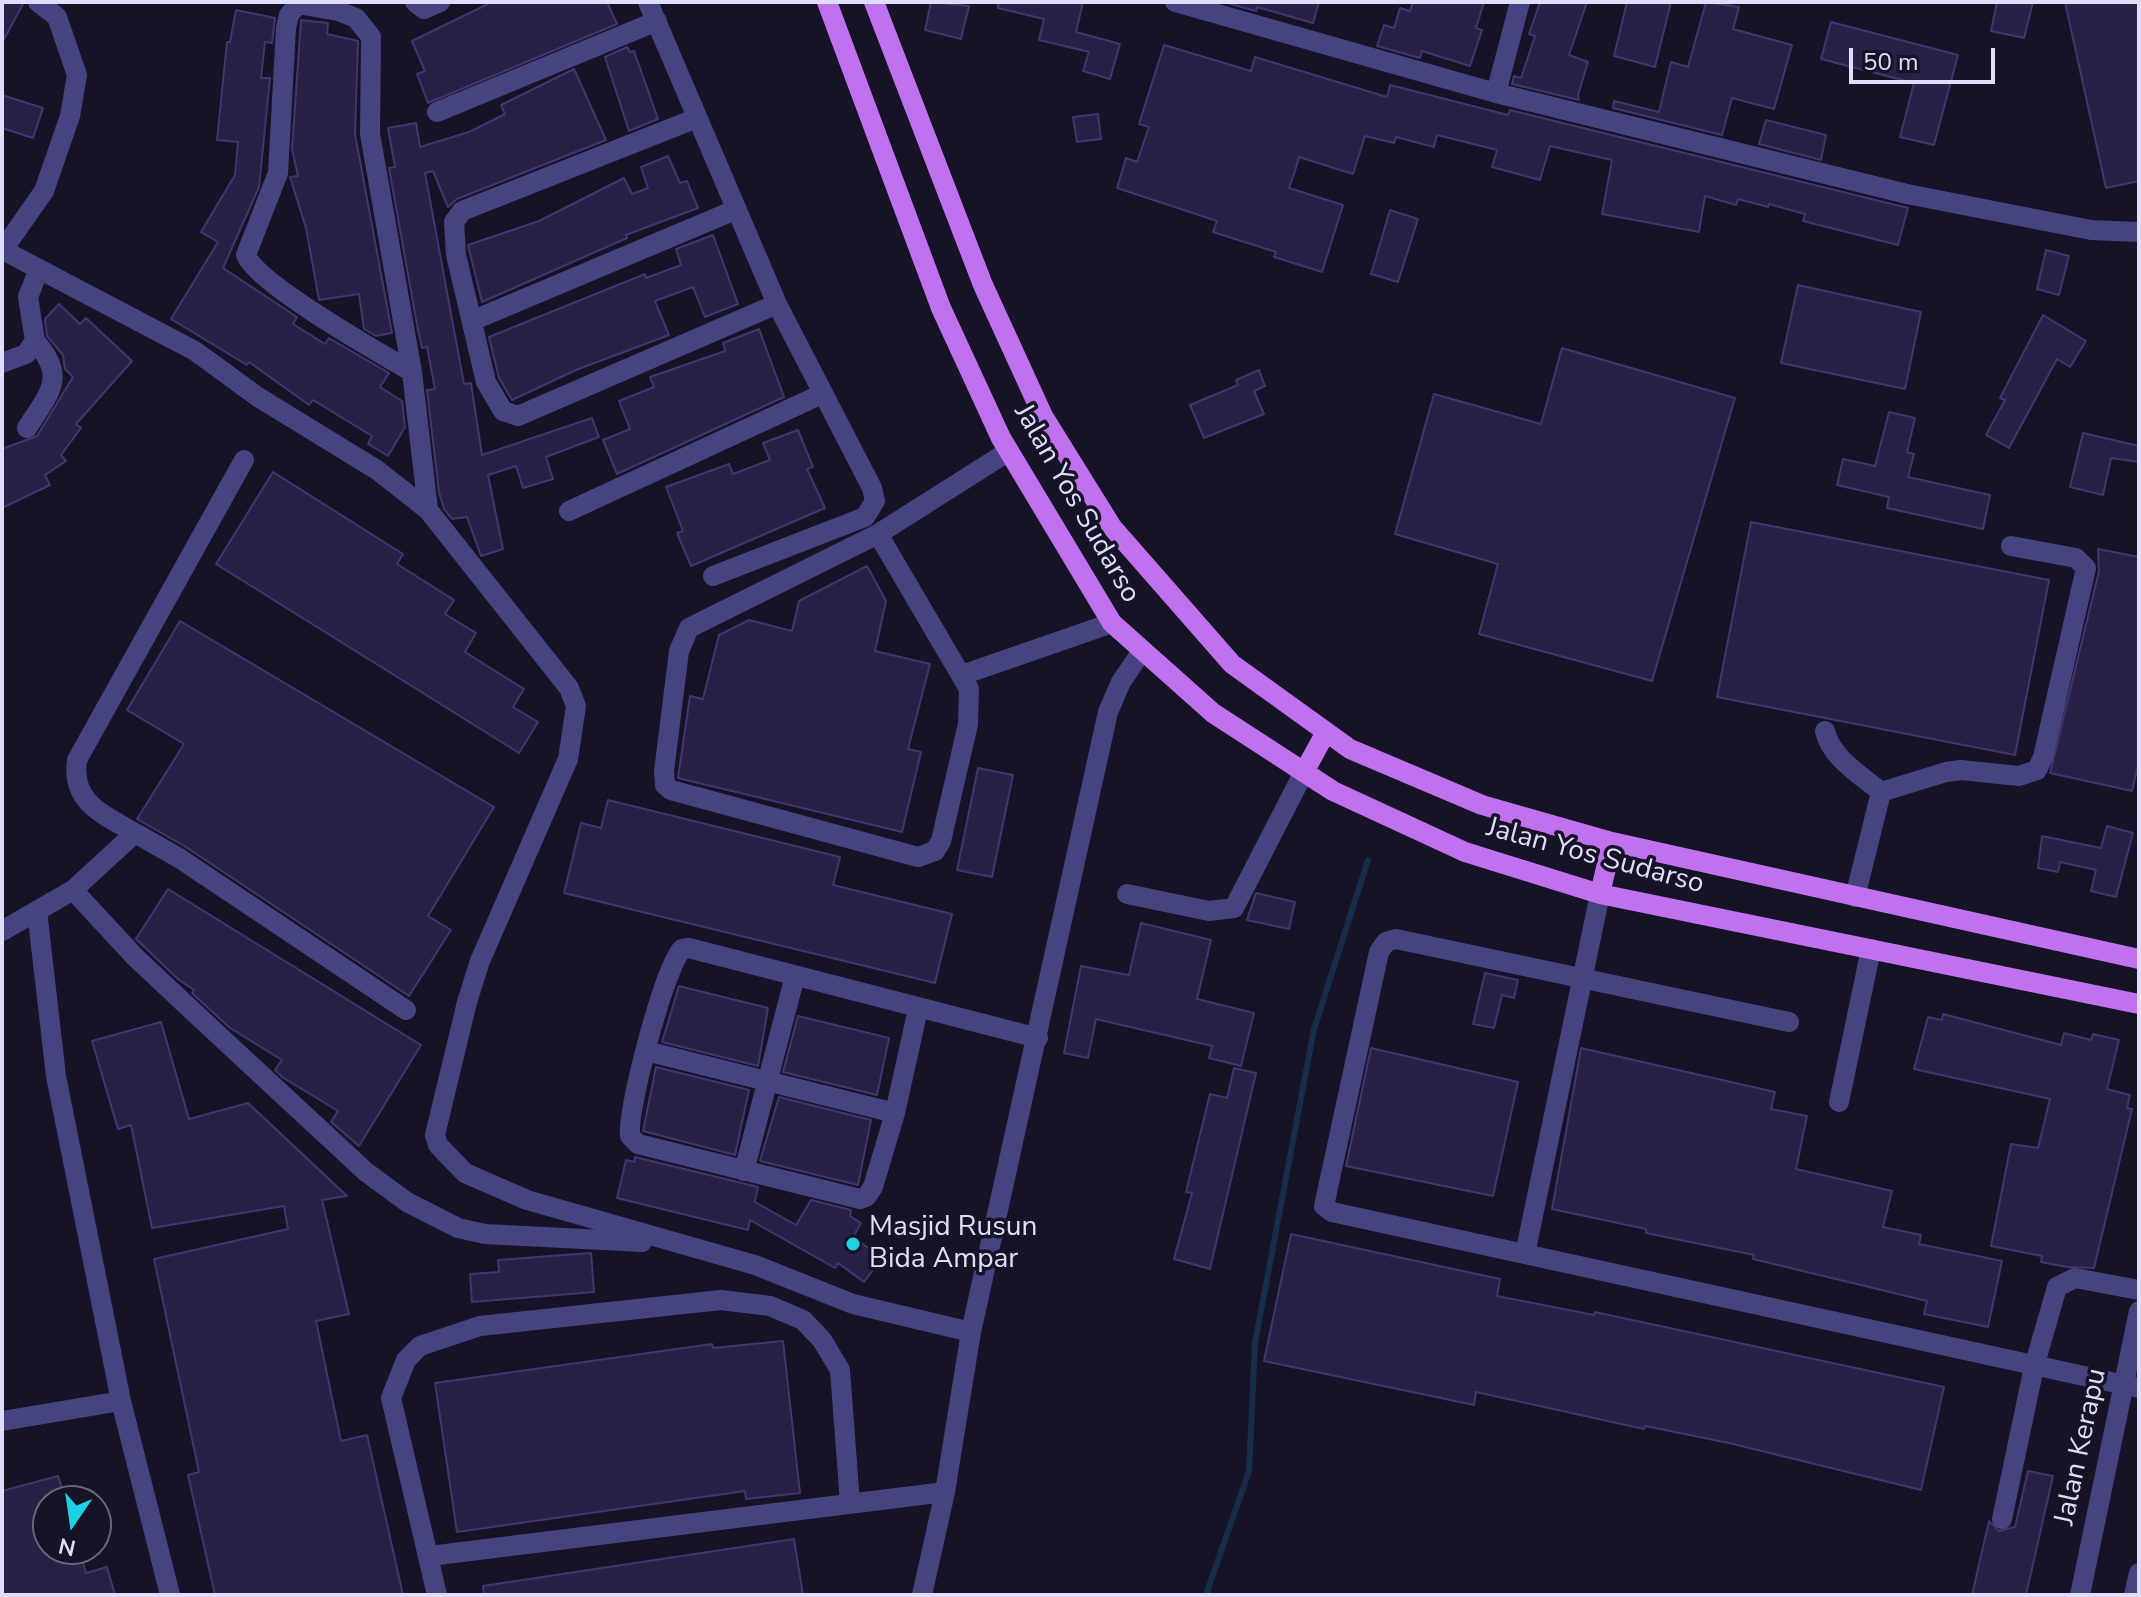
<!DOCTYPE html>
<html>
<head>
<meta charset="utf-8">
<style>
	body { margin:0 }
	#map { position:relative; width:2141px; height:1597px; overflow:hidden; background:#161327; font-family:"Nunito Sans",sans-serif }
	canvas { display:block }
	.frame { position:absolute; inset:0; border:4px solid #e0ddfb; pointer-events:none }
	.north { position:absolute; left:32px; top:1485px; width:80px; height:80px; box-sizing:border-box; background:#161327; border:2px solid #67647c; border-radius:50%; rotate:193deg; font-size:22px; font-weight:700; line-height:32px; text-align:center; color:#e0ddfb }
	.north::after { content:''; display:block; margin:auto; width:28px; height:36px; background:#20d0e4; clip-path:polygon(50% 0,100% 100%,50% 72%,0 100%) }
	.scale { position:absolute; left:1849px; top:48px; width:146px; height:36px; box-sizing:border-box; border:4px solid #e0ddfb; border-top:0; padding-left:10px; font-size:24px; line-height:28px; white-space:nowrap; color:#e0ddfb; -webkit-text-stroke:6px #161327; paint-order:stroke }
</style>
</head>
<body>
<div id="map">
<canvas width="2141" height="1597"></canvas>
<div class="frame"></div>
<div class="north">N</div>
<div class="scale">50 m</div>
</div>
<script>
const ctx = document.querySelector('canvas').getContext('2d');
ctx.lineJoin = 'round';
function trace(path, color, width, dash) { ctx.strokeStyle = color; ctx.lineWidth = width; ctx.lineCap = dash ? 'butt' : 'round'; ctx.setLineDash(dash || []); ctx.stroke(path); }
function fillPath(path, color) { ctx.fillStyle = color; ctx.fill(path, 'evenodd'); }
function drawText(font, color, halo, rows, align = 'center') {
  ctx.font = font + ' "Nunito Sans",sans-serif'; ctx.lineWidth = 7; ctx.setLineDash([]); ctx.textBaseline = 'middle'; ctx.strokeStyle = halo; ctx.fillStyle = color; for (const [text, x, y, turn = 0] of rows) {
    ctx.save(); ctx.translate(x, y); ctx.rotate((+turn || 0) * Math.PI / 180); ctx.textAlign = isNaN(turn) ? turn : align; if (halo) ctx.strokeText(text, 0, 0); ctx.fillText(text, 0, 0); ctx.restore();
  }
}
const stream = new Path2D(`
	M1206,1595L1249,1471L1255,1343L1314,1029L1368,860`);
const building = new Path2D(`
	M2,2H24L2,43Z
	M492,2H607L617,24L428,103L417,74L425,71L412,41Z
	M931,2L969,6L961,39L925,30Z
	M998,2H1083L1076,32L1120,44L1110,79L1083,71L1089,52L1039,40L1044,19L998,8Z
	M1223,2H1319L1313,23L1257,7L1256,11Z
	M1413,2H1484L1476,28L1482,30L1470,66L1422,51L1420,58L1377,46L1384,25L1394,28L1400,8L1410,11Z
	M1540,2H1587L1569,55L1588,62L1578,95L1579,100L1512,84L1514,76L1521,78L1535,36L1529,34Z
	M1627,2H1671L1655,67L1614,56Z
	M1706,2L1739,7L1733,29L1792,45L1774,109L1732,98L1722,135L1613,108L1614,101L1659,112L1671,62L1688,67Z
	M1997,2H2033L2024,38L1991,31Z
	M2065,2H2139V181L2106,188Z
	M236,10L275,18L272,43L265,42L261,78H270L259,187L223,268L297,317L293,324L325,344L329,338L389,373L380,387L402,401L405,427L388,456L368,444L372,436L313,400L309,405L249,362L247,365L171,319L218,242L201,232L235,175L238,142L217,140L227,42H230Z
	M301,20L328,23L327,34L358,41L355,134L392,333L376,336L364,329L359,294L319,300L306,228L290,177L298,176L292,149Z
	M1831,22L1958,55L1934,145L1900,137L1914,83L1821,59Z
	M1164,45L1251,71L1255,57L1387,97L1390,85L1508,115L1510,110L1908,208L1898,245L1803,221L1805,214L1769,204L1768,207L1738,199L1736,205L1705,196L1699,232L1602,214L1612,160L1550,146L1540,180L1492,167L1497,150L1437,135L1434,147L1396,137L1394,143L1365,136L1353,174L1299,157L1295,171L1289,188L1343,205L1322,272L1274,257L1276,252L1213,232L1217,221L1117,188L1126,158L1137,162L1149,127L1139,124Z
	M627,47L630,52L634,51L658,119L629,131L605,57Z
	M574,69L606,140L457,199L448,207L433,171L425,173L464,384L471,383L482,455L592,418L599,437L546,457L553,479L523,488L516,466L488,475L503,549L481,556L467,517L452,519L444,509L439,492L427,390L435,389L427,347L422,348L418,330L389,168L395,167L388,128L416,123L420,147L469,132L505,114L501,105Z
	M2,95L43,108L33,138L2,128Z
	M1098,114L1101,139L1077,142L1073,117Z
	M1766,120L1826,135L1821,160L1759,144Z
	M668,156L680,183L687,181L698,208L626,235L627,238L482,302L468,245L539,221L624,178L632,194L648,188L641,167Z
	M1390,210L1418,219L1398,282L1371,274Z
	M713,235L738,304L705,317L693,287L655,301L669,335L576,370L512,400L499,378L489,337L645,274L646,278L681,265L676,249Z
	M2046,250L2069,256L2059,295L2037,289Z
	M1798,285L1921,312L1905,389L1781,363Z
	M59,304L80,324L86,318L132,361L76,424L81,428L61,455L66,461L45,475L50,485L2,508V449L37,436L73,377L65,369L63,355L47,336L45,319Z
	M2043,315L2086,341L2070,367L2057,359L2009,448L1986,435L2005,400L2000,398Z
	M759,329L784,397L617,474L603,440L630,429L619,401L654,387L650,377L725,351L723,343Z
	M1562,348L1735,398L1652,681L1479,634L1498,564L1395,534L1434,394L1541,424Z
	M1259,370L1265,386L1254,391L1264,414L1204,438L1190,405L1238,385L1236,380Z
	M1889,412L1915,418L1907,452L1914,454L1908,477L1990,495L1983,529L1887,508L1889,497L1837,485L1843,459L1875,466Z
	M798,430L813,467L807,469L825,508L691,566L677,533L683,531L666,487L729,464L733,474L770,460L763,443Z
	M2083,433L2139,446V462L2111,458L2103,495L2070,487Z
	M273,472L403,554L397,564L454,600L445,614L476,633L465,652L524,689L513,707L538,722L519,753L216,564Z
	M1751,522L2049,580L2015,755L1717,697Z
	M2098,549L2139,557V761L2132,791L2050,773L2099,571Z
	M867,566L886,601L875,651L930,664L908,749L921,752L902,832L678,778L690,696L703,699L719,635L749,620L792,631L799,601Z
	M180,621L494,807L428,916L451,930L409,996L186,847L137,819L184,744L127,710Z
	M978,768L1013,775L992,877L957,870Z
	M608,800L840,857L833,885L952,914L935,983L564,893L581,823L601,828Z
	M2107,826L2133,833L2116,897L2091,891L2096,870L2060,862L2058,872L2038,868L2042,836L2101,848Z
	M168,889L421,1045L359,1146L331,1122L338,1111L282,1077L275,1070L282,1060L230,1028L192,993L194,990L179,980L136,939Z
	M1256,893L1295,902L1289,929L1247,920Z
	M1141,923L1211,940L1197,999L1254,1013L1241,1066L1209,1058L1212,1046L1096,1019L1088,1058L1064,1053L1081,966L1129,975Z
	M1485,973L1518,980L1514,998L1502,995L1494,1028L1473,1024Z
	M679,986L768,1008L758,1066L662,1042Z
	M1943,1014L2061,1045L2064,1033L2091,1040L2093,1034L2119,1040L2107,1089L2130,1095L2127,1108L2132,1109L2094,1268L2067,1267L2041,1262L2042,1256L1991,1246L2011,1144L2038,1148L2050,1099L1914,1069L1928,1017L1942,1020Z
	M798,1016L889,1038L877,1095L783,1072Z
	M161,1022L189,1119L248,1103L347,1196L322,1200L349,1314L316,1321L341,1441L367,1435L403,1595H215L188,1475L199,1472L154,1259L288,1229L284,1206L152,1228L131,1125L118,1129L92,1041Z
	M1371,1048L1518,1082L1493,1196L1346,1166Z
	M1581,1048L1775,1092L1771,1109L1807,1116L1796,1169L1892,1191L1883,1227L1921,1235L1919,1244L2002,1261L1988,1327L1924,1314L1927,1301L1753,1259L1754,1255L1646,1233V1229L1552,1209Z
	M656,1067L749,1090L735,1155L643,1131Z
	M1234,1068L1256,1073L1210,1269L1174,1259L1192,1193L1186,1192L1210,1094L1227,1098Z
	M779,1097L871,1120L858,1185L760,1161Z
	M635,1157L758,1187L755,1202L796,1225L811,1200L851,1210L850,1216L861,1223L853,1237L882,1258L864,1282L838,1263L835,1268L750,1220L748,1230L617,1198L626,1160L634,1162Z
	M1291,1234L1500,1279L1497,1296L1594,1315L1595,1312L1944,1387L1921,1490L1729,1443L1645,1426L1644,1429L1476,1392L1474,1405L1264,1361Z
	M591,1253L594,1292L472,1302L470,1274L499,1272L498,1260Z
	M783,1341L800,1493L746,1499L745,1491L457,1532L435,1383L712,1344L713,1348Z
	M2028,1471L2053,1476L2026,1595H1972L1989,1521L1999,1531L2015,1527Z
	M58,1476L66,1501H48V1549H79L86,1573L107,1567L115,1595H2V1491Z
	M794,1539L803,1595H484L483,1586Z`);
const minor = new Path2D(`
	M415,2L424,9L440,2
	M648,2L777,304L872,488L875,501L865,517L713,576
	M1175,2L1496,93L1907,194L2091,230L2139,232
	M1496,93L1520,2
	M437,112L657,21
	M697,118L462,211L454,222L456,255L486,382L503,411L518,416L777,304
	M3,250L195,351L258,397L377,470L428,510L569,688L576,706L568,759L480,961L467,1002L435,1135L438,1145L465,1173L527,1200L755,1265L853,1304L971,1332
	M2,251L44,191L70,116L77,75L57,17L38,2
	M474,320L735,210
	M2,363L26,354L35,341L28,297L39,269
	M412,372L370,134L371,37L356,18L338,11L298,4L289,15L286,28L278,173L246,255C257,284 380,353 412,372L428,510
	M27,428C50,392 67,377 35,341
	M569,511L822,394
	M878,534L969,689L968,724L941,841L935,851L918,857L671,790L665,785L664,771L679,651L689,628Z
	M878,534L1009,451
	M962,675L1112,623
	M1825,731C1831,758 1861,775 1881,792L1855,897
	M1881,792L1946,772L1961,770L2019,776L2037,770L2043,757L2086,568L2076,558L2011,546
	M135,833C103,814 71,803 77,760L244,460
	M73,890L135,957L214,1031L366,1172L407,1202L458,1228L485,1234L642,1242
	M1127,894L1209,911L1234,908L1304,772
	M2,931L73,890L135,833L179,858L406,1010
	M918,1009L895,1113L873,1187L866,1197L860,1199L638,1144L630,1136C627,1109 664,969 682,949L689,948L1038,1038
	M1789,1022L1396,939L1386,942L1379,952L1324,1206L1332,1212L2139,1388
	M646,1051L895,1113
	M1839,1102L1871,949
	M744,1171L795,976
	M1525,1254L1600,894
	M121,1401L170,1595
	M2,1421L121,1401L56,1076L37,911
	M2002,1519L2034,1367L2057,1287L2075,1278L2139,1290
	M430,1556L945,1492
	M437,1595L391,1398L406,1360L420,1346L480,1326L721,1300L770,1306L803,1320L822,1340L840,1370L850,1503
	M922,1595L945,1492L971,1332L1108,712L1121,682L1142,651
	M2080,1595L2139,1311
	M2134,1595L2139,1573`);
const major = new Path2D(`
	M827,2L941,308L1001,438L1112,623L1213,713L1333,791L1465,852L1600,894L2139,1004
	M874,2L983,285L1043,416L1112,527L1232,664L1350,749L1482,805L1612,842L2139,959
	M1304,772L1326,732
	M1600,894L1612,842`);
const markers = [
	[853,1244,8,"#20d0e4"]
];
const streetNames = [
	["Jalan Yos Sudarso",1076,504,60],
	["Jalan Yos Sudarso",1595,857,15],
	["Jalan Kerapu",2082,1447,-78]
];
const poiNames = [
	["Masjid Rusun",869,1228],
	["Bida Ampar",869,1260]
];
trace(stream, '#172c4b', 6);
fillPath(building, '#292145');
trace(building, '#41366f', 2);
trace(minor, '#464480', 20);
trace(major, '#c071ee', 20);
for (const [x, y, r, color] of markers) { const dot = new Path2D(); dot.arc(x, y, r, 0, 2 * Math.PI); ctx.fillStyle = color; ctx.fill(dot); trace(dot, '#161327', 3); }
drawText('28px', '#e0ddfb', '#161327', streetNames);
drawText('28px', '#e0ddfb', '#161327', poiNames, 'left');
</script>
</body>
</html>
